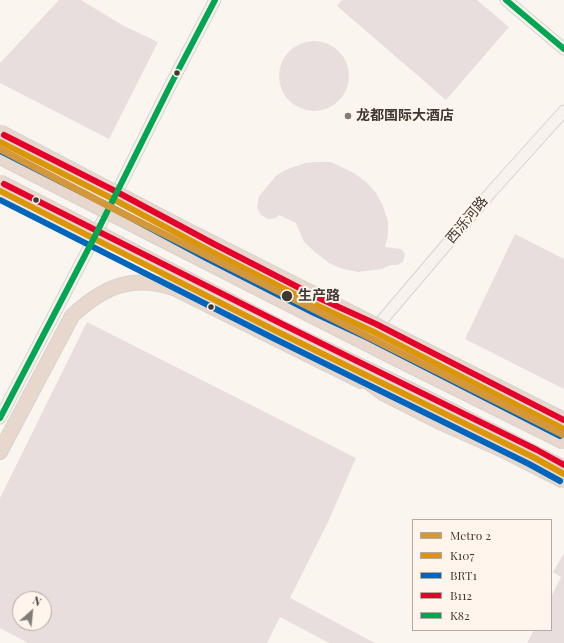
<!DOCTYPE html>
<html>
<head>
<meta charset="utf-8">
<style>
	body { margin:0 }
	#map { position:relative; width:564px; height:643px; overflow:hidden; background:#fbf5f0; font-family:"Playfair Display",serif }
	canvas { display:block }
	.legend { position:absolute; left:412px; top:519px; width:140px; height:112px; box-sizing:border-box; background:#fff5ec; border:1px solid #b2aaa3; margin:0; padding:5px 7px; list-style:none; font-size:12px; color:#3e3935 }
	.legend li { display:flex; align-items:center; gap:8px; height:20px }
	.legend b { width:20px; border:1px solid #b2aaa3 }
	.north { position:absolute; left:12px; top:591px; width:40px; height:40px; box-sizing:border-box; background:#fff5ec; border:1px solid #b2aaa3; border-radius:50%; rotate:27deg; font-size:11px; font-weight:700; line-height:16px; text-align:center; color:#3e3935 }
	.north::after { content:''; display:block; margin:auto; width:14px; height:18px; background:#807b76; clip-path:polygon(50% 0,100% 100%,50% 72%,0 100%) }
</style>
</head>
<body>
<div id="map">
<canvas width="564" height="643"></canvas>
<ul class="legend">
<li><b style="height:5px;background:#d4983c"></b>Metro 2</li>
<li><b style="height:5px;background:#db9608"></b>K107</li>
<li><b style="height:5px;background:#0065bd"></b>BRT1</li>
<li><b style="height:5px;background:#e4002b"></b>B112</li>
<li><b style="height:5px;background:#00a651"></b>K82</li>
</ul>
<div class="north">N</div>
</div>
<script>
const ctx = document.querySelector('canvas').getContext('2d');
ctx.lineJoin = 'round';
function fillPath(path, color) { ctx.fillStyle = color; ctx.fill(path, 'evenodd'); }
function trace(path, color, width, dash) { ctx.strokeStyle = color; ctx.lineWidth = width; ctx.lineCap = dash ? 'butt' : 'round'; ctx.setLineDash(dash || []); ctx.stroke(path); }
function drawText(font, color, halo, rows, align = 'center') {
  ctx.font = font + ' "Playfair Display","Noto Sans SC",serif'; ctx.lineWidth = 4; ctx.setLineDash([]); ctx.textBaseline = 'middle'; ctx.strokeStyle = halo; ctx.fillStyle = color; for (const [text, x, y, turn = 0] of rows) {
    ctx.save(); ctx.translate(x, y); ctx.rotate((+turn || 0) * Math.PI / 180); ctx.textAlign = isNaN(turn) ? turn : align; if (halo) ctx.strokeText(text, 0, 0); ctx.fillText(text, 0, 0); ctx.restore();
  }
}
const building = new Path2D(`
	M59,0H81L124,26L158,42L109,139L0,83V63Z
	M342,0H477L509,27L446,100L337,6Z
	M279 76a35 35 0 1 1 70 0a35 35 0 1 1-70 0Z
	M316,162H331L354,173L367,183L376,193L383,206L388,222V235L385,247L401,249L405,254L403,262L397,265H391L382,269L358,272L343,269L329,263L316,253L304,242L296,223L279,215L276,218L268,219L261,215L257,208L259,196L276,176L285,170L305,163Z
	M515,234L564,259V389L465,339Z
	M87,322L356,458L328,522L290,598L375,643H329L280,617L267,643H28L0,628V498ZM20,599H44V623H20Z
	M564,553V643H527L534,630H551V597L561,577L553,572Z`);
const secondary = new Path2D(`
	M506,0L564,49
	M373,331L492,191L564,111
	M0,418L94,238L171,84L215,0`);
const primary = new Path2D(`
	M0,142L113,199L210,251L318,306L372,331L462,378L564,429
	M0,191L50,218L104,243`);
const highway = new Path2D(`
	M0,452L72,316C104,286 133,274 176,289L361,381`);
const highwayBridge = new Path2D(`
	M0,132L185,229L564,420
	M0,157L393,357L564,442
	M0,182L286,330L413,391L564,468
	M348,367L383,393L442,423L507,452L564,481`);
const bus1 = new Path2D(`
	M0,142L113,199L210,251L318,306L372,331L564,429
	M0,191L278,332L533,457L564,474`);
const bus2 = new Path2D(`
	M0,151L109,206L206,258L314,313L368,338L560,436
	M0,200L275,339L529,464L560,481`);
const bus3 = new Path2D(`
	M4,135L117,192L214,244L321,299L376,324L564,420
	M4,184L282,324L537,450L564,465`);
const bus4 = new Path2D(`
	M506,0L564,49
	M0,418L94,238L171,84L215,0`);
const metro1 = new Path2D(`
	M0,149L120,212L564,435`);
const markers = [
	[177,73,3.5,"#3e3935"],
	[348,116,4,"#807b76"],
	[36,200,3.5,"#3e3935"],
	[287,296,6,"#3e3935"],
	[211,307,3.5,"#3e3935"]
];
const poiNames = [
	["龙都国际大酒店",356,116]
];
const streetNames = [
	["西泺河路",467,220,-50]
];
const stopNames = [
	["生产路",298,296]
];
fillPath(building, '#e8dede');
trace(secondary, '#d8d3ce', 13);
trace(primary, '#d7d3d1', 14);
trace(highway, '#d7d3d1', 16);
trace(secondary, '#f8f2ee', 11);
trace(primary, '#f1e7e0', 12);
trace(highway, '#e7d7cc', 14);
trace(highwayBridge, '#d7d3d1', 16, []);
trace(highwayBridge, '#e7d7cc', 14);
trace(bus1, '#db9608', 6);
trace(bus2, '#0065bd', 6);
trace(bus3, '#e4002b', 6);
trace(bus4, '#00a651', 6);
trace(metro1, '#d4983c', 7);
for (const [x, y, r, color] of markers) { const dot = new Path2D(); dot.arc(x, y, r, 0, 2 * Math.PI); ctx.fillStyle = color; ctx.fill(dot); trace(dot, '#fff5ec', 1.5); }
drawText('bold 14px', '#3e3935', '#fff5ec', poiNames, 'left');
drawText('14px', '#3e3935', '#fff5ec', streetNames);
drawText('bold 14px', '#3e3935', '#fff5ec', stopNames, 'left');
</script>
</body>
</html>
